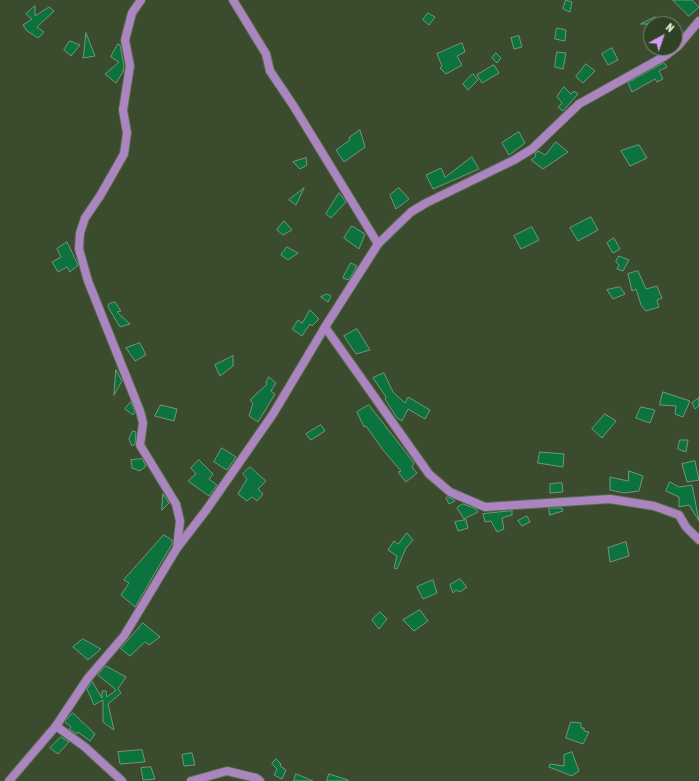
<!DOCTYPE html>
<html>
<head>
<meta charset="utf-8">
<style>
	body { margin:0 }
	#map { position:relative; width:699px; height:781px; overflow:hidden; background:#3a4c2d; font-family:"Asap Condensed",sans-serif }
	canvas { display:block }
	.north { position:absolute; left:643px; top:16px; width:40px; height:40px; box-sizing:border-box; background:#2f4223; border:1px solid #798a6f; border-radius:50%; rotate:40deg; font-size:11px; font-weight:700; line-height:16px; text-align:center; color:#e9f5e2 }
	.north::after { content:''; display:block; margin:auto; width:14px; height:18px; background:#d89af8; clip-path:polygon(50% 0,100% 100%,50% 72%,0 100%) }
</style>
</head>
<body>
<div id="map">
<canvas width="699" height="781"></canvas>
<div class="north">N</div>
</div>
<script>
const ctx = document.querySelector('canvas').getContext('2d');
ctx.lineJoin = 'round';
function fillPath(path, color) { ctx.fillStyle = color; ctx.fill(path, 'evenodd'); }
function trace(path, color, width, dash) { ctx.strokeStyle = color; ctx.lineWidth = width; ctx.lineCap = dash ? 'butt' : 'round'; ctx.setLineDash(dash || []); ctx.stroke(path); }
const building = new Path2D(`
	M566,0L572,2L570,12L563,9Z
	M673,0H692L699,7L689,16Z
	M35,6V16L49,7L54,11L37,27L44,32L38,38L27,31L23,25L32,19L26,14Z
	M428,13L435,17L429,25L423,20Z
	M655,17L659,24H641Z
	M557,28L566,30L565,41L555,39Z
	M86,33L95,56L83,58L84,51Z
	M519,36L522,47L514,49L511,38Z
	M70,41L80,45L71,56L64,50Z
	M462,43L465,52L457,56L462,65L446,74L440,68L442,66L437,54Z
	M118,44L120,45L124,66L123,72L116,83L105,74L119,62L111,57Z
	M612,48L618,60L608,65L602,54Z
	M557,52L566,53L563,69L555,67Z
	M496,53L501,58L497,63L492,58Z
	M664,63L667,67L659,71L663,79L657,82L655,79L632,92L628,83Z
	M586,64L595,71L583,83L576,77Z
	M494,65L499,73L482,83L477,75Z
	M473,74L478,80L468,90L463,84Z
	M564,87L571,94L574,91L578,94L563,111L558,107L562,103L557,97Z
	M360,130L365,147L344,162L336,150L350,140L349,138Z
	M519,132L525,143L509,155L502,143Z
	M556,142L568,152L543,169L531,160L536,156L535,154L538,151L545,155Z
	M639,145L647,158L630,166L621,151Z
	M472,157L479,169L433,189L426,175L441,168L445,177Z
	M306,158L307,165L300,169L293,162Z
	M304,188L296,205L289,200Z
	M399,188L409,199L396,209L390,195Z
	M339,193L346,202L331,218L326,214Z
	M591,217L598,230L578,241L570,228Z
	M284,221L292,230L283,235L277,230Z
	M352,226L365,234L359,249L344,238Z
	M532,227L539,240L521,249L514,236Z
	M614,238L620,249L613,253L607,243Z
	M67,242L78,265L70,272L67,267L58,272L52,262L61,257L57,249Z
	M287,247L298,253L288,260L281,255Z
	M619,256L629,260L623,271L617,269L619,265L616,262Z
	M351,263L357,266L349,280L343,278Z
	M638,271L646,289L657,286L662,298L657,300L659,307L646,311L641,305L636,289L632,291L628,274Z
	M620,287L625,294L613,299L607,290Z
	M327,294L331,296L328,302L321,297Z
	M115,302L121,311L117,312L130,324L120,327L108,307L109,304Z
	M310,310L319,319L312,326L310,324L302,336L292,329L298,320L302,323Z
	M357,329L370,350L356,354L344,336Z
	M140,343L146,355L135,361L126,348Z
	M233,356V366L220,376L215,365Z
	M116,370L122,381L114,395Z
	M384,373L393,392L405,403L408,397L430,410L425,419L408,409L402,421L397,418L385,399L386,397L373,378Z
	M269,377L276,383L271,391L275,394L258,422L249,416L253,403L250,400L267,384L266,383Z
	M663,392L690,401L683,417L675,414L676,406L660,405Z
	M699,398V406L695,409L692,403Z
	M131,402L135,412L133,415L125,409Z
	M161,405L177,409L174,421L155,416Z
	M369,405L414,463L412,467L417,473L406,482L398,472L401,471L383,450L366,426L364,427L357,412Z
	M641,407L655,410L650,423L636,418Z
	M605,414L616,421L602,438L592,429Z
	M321,425L325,431L311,440L306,434Z
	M133,431L136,432L135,444L132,446L129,439Z
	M680,440H688L686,452L678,449Z
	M222,448L236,457L227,470L214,462Z
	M540,452L564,454L563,467L538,463Z
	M142,459L146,466L140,471L132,468L131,460Z
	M199,460L213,474L209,479L217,485L209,496L188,481L196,474L191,468Z
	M695,461L699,480L687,482L682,464Z
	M250,467L266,481L258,489L263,494L257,501L252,497L247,501L238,494L247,479L243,474Z
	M629,471L643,476L639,491L624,493L610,490V477L628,481Z
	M670,482L679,487L692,485L699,521L689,505L679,507V497L666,491Z
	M562,483L563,492L550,493V484Z
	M163,494L169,503L162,510Z
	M448,497L454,500L455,501L449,504L446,498Z
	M463,504L476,509L478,512L464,519L457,508Z
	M549,508H562L563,511L550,515Z
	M512,511V515L502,518L504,529L497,532L491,521L485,522L483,514Z
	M527,516L530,522L522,526L518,521Z
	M466,520L468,528L458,531L455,522Z
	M407,533L413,540L406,548L397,569L394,568L397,556L388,550L394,541L398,544Z
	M164,535L172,540V544L135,607L121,595L129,583L124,580Z
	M626,542L629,556L610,562L608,548Z
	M460,579L467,587L460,592L456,590L453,593L450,585Z
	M433,580L437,593L423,599L417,587Z
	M420,610L428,621L414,631L403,620Z
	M380,612L387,619L379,629L372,620Z
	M143,623L160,637L149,645L145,642L130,656L121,649Z
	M83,639L101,649L88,660L73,647Z
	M106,666L126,677L118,689L121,693L108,704L114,730L103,722V700L94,705L87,689L92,681L102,698V691H106L107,697L116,690L98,675Z
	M73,713L95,734L90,741L78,732L77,734L69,729L71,727L65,722Z
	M571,722L581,723V728H584V731L589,732L583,744L566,738Z
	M61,737L69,742L58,754L50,748Z
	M142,750L145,762L120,764L118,752Z
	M572,752L579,771L572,776L549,767L550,764L564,766V755Z
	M192,753L195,765L184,766L182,755Z
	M276,759L281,764L280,766L286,770L282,779L274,775L277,769L272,764Z
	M151,767L155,779L143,780L141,768Z
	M296,774L313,781H294Z
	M329,774L348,780V781H327Z`);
const minor = new Path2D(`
	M141,0L132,13L125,40L130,66L123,110L127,133L124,154L100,196L85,218L80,233L79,249L88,281L140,411L143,423L140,445L176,504L180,521L177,548
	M233,0L266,54L270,71L293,105L378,244
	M325,327L429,474L450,492L485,507L610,499L654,506L679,515L686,527L699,540
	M56,726L85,747L122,781
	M191,781L227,771L256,778L260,781`);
const tertiary = new Path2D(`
	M9,781L56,726L88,678L124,636L177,548L207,509L273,414L325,327L378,244L411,212L426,203L514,160L532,149L579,104L665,56L678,46L699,21`);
fillPath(building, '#0c723e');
trace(building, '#72967c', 1);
trace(minor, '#5a6a4e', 10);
trace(tertiary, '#5a6a4e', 10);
trace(minor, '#ab85bf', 8);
trace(tertiary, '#ab85bf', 8);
</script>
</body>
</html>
